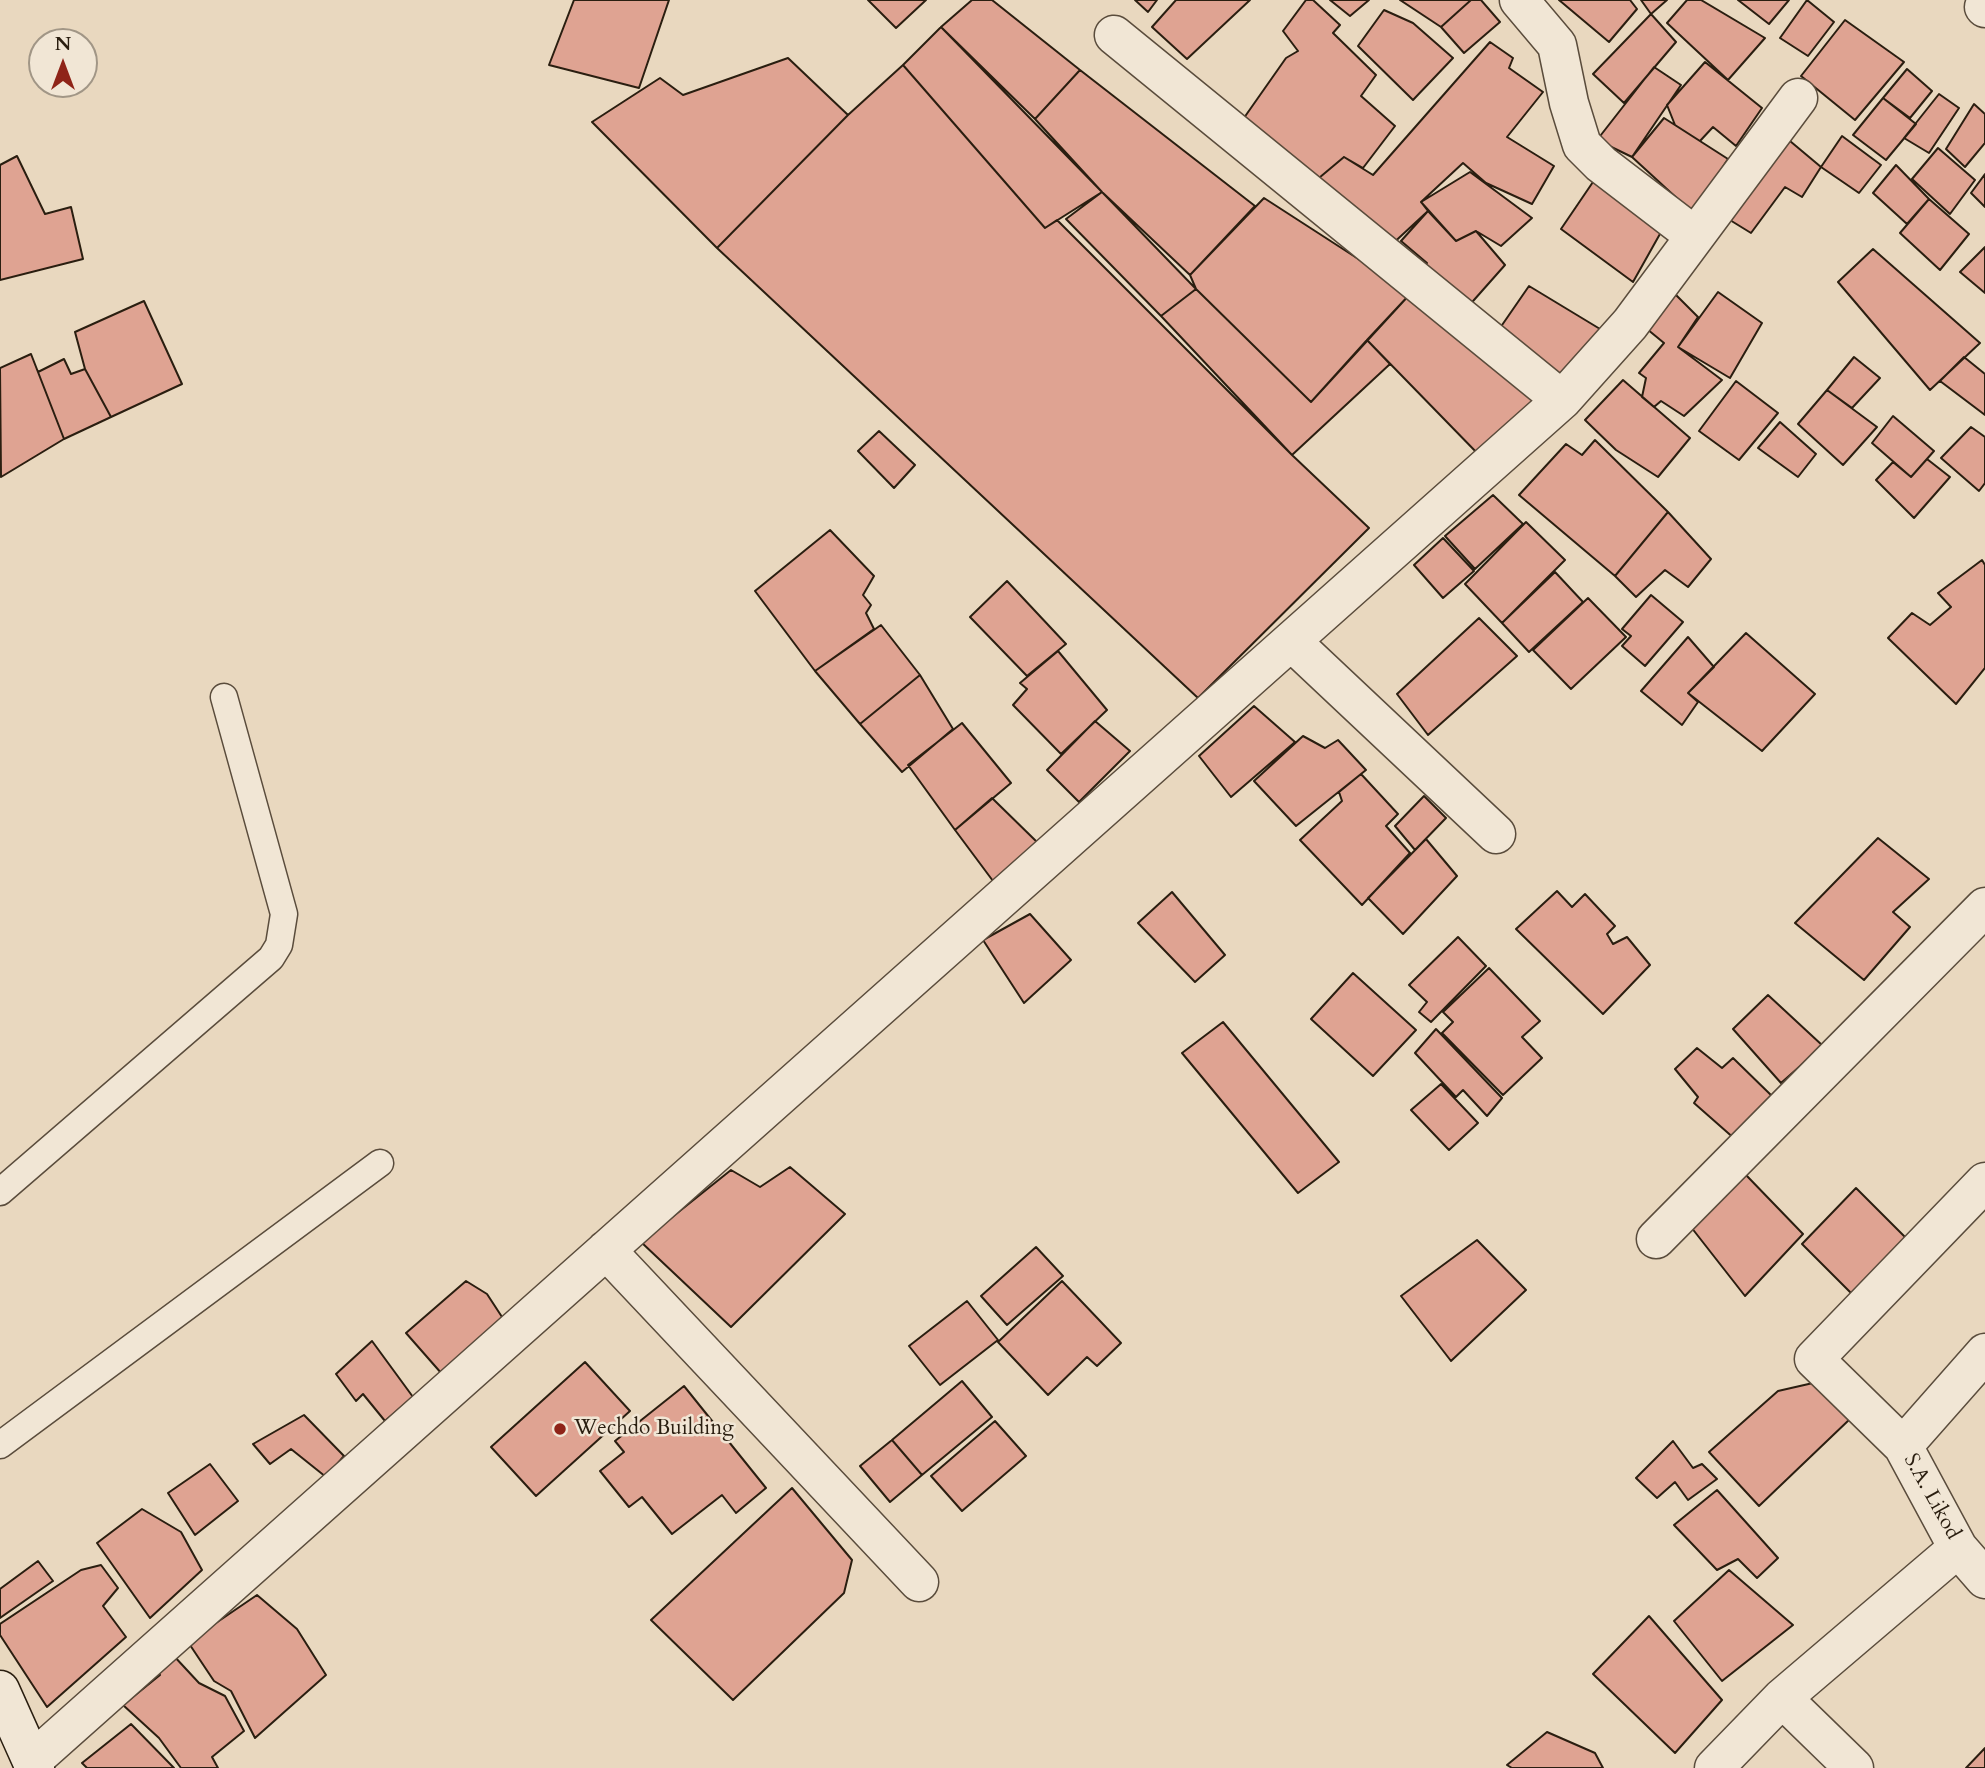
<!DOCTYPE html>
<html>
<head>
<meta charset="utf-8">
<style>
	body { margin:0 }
	#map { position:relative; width:1985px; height:1768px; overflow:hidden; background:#e9d8bf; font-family:Cardo,serif }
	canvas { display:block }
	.north { position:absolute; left:28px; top:28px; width:70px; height:70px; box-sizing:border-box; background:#f1e6d5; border:2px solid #a19686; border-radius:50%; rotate:0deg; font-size:19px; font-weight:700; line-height:28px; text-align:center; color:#2a1e10 }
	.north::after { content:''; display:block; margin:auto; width:24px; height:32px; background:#8f2418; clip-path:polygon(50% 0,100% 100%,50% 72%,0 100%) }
</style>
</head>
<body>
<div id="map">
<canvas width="1985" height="1768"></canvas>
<div class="north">N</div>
</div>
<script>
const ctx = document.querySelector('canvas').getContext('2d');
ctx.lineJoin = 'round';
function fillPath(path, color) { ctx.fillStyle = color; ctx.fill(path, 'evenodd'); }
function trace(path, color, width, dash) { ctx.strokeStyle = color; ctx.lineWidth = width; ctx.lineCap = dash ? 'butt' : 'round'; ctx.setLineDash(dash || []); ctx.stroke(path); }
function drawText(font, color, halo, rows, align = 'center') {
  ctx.font = font + ' Cardo,serif'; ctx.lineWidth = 5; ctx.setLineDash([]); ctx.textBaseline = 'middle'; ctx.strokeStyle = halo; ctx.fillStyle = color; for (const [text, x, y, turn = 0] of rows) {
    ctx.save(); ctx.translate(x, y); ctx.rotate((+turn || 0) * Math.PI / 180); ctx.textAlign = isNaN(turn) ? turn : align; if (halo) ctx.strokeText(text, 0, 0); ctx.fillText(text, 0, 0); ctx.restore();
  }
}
const building = new Path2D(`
	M574,0H669L639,88L549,65Z
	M868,0H926L896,28Z
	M972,0H992L1080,70L1035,119L941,27Z
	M1135,0H1157L1148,12Z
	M1176,0H1250L1187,59L1152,27Z
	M1306,0H1313L1340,25L1333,33L1376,75L1361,96L1395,126L1363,168L1344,157L1313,183L1239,125L1286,58L1298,51L1283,31Z
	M1330,0H1369L1350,16Z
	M1400,0H1471L1441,27Z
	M1471,0H1481L1500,22L1464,53L1441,27Z
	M1559,0H1630L1637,9L1609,42Z
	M1641,0H1667L1651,14Z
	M1687,0H1701L1765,38L1728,80L1667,23Z
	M1738,0H1789L1769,24Z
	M1807,0L1834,22L1808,56L1780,38Z
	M1384,10L1413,23L1453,58L1413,100L1358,46Z
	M1651,14L1676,42L1624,103L1593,74Z
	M1845,20L1904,62L1855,120L1801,76Z
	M941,27L1102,192L1045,228L903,65Z
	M1490,42L1513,58L1509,68L1543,92L1507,137L1554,166L1532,204L1486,183L1463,163L1421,202L1428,211L1388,248L1313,183L1344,157L1373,175Z
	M788,58L848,115L717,248L592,122L660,78L683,95Z
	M1705,62L1762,108L1736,146L1713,127L1700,141L1675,125L1667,105Z
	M903,65L1045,228L1057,220L1292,455L1369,528L1198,698L717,248L848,115Z
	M1654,67L1681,85L1632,157L1597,140Z
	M1907,69L1932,91L1910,118L1883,98Z
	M1080,70L1255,206L1190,275L1102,192L1035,119Z
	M1939,94L1959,108L1929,153L1904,138Z
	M1883,98L1916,124L1886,160L1853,135Z
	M1974,104L1985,114V143L1965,167L1946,149Z
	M1664,118L1728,159L1693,213L1632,157Z
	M1784,136L1821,167L1802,197L1785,187L1751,233L1725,217Z
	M1842,136L1881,165L1859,193L1821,167Z
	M1938,148L1975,180L1950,214L1912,179Z
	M17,156L45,214L71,207L83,259L0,280V165Z
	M1896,165L1929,199L1907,224L1873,193Z
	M1470,172L1532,218L1501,246L1476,231L1456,241L1421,202Z
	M1985,174V207L1971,193Z
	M1595,179L1665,225L1633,282L1561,229Z
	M1102,192L1196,289L1161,316L1066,219Z
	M1264,198L1411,293L1311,402L1196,289L1190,275Z
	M1929,199L1969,234L1940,270L1900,233Z
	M1428,211L1456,241L1476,231L1505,265L1466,309L1417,270L1427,263L1401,241Z
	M1985,247V293L1960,272Z
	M1873,249L1980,343L1930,390L1838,282Z
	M1529,286L1605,332L1568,380L1500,328Z
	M1196,289L1311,402L1367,340L1390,364L1292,455L1161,316Z
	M1718,292L1762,323L1730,378L1678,347Z
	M1411,293L1544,401L1481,457L1367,340Z
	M1675,294L1698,317L1678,347L1722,380L1684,416L1661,401L1654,407L1642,397L1646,378L1639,373L1664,343L1647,329Z
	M144,301L182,384L111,417L85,369L75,332Z
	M31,354L64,439L1,477L0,368Z
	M1854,357L1880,378L1852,408L1827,390Z
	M1964,357L1985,374V415L1940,381Z
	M64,359L71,374L85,369L111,417L64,439L38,372Z
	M1623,380L1690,438L1658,477L1616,450L1585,420Z
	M1736,381L1778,413L1739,460L1699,431Z
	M1827,390L1877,427L1843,465L1798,424Z
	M1893,416L1934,451L1911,477L1872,443Z
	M1780,422L1816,454L1798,477L1758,448Z
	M1971,427L1985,437V483L1979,491L1941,458Z
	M879,431L915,465L894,488L858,451Z
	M1595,440L1668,512L1615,576L1519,495L1566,444L1582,455Z
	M1927,459L1950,477L1914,518L1876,480L1893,462L1911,477Z
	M1493,495L1523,524L1475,569L1445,536Z
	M1668,512L1711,559L1688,587L1665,570L1636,597L1615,576Z
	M1526,522L1565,560L1502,623L1465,584Z
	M830,530L874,576L863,595L871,605L866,613L874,629L815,671L755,591Z
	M1443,538L1474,571L1443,598L1414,565Z
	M1982,560L1985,565V668L1956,704L1888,638L1912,613L1930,625L1951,607L1938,593Z
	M1555,572L1583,602L1529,652L1502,623Z
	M1007,581L1066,644L1027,676L970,617Z
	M1651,595L1683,622L1645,666L1622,646L1631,636L1622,629Z
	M1588,598L1626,637L1571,689L1533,650Z
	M1479,618L1517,656L1428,735L1397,694Z
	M881,625L920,675L860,724L815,671Z
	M1746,633L1815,694L1762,751L1688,693Z
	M1688,637L1714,667L1688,693L1698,702L1682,725L1641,691Z
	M1058,651L1107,710L1061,754L1013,705L1027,689L1020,683Z
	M920,675L953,729L902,772L860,724Z
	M1254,706L1295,742L1231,797L1199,756Z
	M1095,721L1130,751L1079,802L1047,770Z
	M962,723L1011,783L955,830L908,765Z
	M1303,736L1325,748L1338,740L1366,770L1296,826L1254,781Z
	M1361,774L1398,814L1386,826L1410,853L1362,905L1300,840L1342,801L1339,792Z
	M1424,796L1446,818L1415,850L1395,826Z
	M992,798L1038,843L996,885L955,830Z
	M1878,838L1929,879L1893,912L1910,927L1864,980L1795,923Z
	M1426,839L1457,876L1403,934L1368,898Z
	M1557,891L1572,907L1585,894L1615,926L1607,934L1613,944L1627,937L1650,965L1603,1014L1516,929Z
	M1172,892L1225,955L1195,982L1138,923Z
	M1030,914L1071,960L1024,1003L983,940Z
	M1458,937L1486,966L1431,1022L1419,1012L1427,1002L1409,985Z
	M1489,968L1540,1021L1522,1037L1542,1058L1503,1095L1442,1033L1453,1022L1443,1012Z
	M1353,973L1416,1030L1373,1076L1311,1019Z
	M1768,995L1823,1046L1781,1083L1733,1029Z
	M1223,1022L1339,1162L1298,1193L1182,1053Z
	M1436,1029L1502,1098L1487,1116L1463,1090L1456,1097L1415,1053Z
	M1697,1048L1722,1068L1733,1058L1774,1098L1736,1140L1694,1103L1698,1097L1675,1069Z
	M1441,1084L1478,1123L1449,1150L1411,1110Z
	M790,1167L845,1214L731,1327L641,1242L731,1170L760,1187Z
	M1746,1175L1803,1234L1745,1296L1691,1227Z
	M1856,1188L1907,1239L1854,1296L1802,1244Z
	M1477,1240L1526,1290L1451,1361L1401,1296Z
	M1036,1247L1063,1276L1007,1325L981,1296Z
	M466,1281L487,1294L504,1320L442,1374L406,1333Z
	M1062,1281L1121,1343L1097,1366L1087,1357L1048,1395L998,1342Z
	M967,1301L998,1340L940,1385L909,1346Z
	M372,1341L413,1397L385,1421L363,1394L356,1401L336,1374Z
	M585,1362L630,1411L536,1496L491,1447Z
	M962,1381L992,1417L922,1475L892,1440Z
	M1813,1383L1851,1418L1759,1506L1709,1452L1778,1391Z
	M684,1386L766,1488L736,1513L722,1495L672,1534L642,1497L629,1507L600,1471L624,1452L615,1441Z
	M304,1415L344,1456L326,1477L291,1449L270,1464L253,1444Z
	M995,1421L1026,1456L962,1511L931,1476Z
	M892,1440L922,1475L890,1502L860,1466Z
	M1673,1441L1693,1468L1702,1464L1717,1479L1688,1500L1675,1482L1657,1498L1636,1478Z
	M210,1464L238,1501L195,1535L168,1493Z
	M792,1488L852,1560L844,1593L733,1700L651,1620Z
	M1717,1490L1778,1558L1757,1578L1738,1559L1717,1570L1674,1525Z
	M142,1509L181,1532L202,1570L150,1618L97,1543Z
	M38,1561L53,1581L0,1618V1589Z
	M101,1565L118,1588L103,1606L126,1637L47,1707L0,1635V1624L81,1570Z
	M1729,1570L1793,1625L1722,1681L1674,1621Z
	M257,1595L297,1629L326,1675L255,1738L231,1691L214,1681L188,1642Z
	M1649,1616L1722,1700L1675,1753L1593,1674Z
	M173,1655L199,1683L225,1696L244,1731L212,1757L218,1768H181L159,1738L123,1705L160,1675L155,1666Z
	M131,1724L174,1768H87L82,1763Z
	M1547,1732L1595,1753L1603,1768H1512L1507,1765Z
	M1985,1748V1768H1966Z`);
const lane = new Path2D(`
	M0,1192L271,958L279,945L284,914L224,697
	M0,1445L380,1163`);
const street = new Path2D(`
	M1519,0L1557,45L1569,103L1582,145L1601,164L1695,236
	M1984,7L1985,8
	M1114,35L1562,400
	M1292,642L1496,834
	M1985,1182L1814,1359L1903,1446L1958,1548L1985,1579
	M1656,1239L1985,907
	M606,1250L919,1582
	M1903,1446L1985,1353
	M1782,1698L1854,1768
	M33,1760L1562,400L1630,324L1798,98
	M1714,1768L1782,1698L1958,1548`);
const secondary = new Path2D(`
	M0,1690L35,1768`);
const markers = [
	[560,1429,7,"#8f2418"]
];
const poiNames = [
	["Wechdo Building",574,1429]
];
const streetNames = [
	["S.A. Likod",1931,1497,61]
];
fillPath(building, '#dfa392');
trace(building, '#2a1e10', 2);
trace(lane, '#5a4c3c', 29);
trace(street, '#5a4c3c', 41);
trace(secondary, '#2a1e10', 41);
trace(lane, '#f1e6d5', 26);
trace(street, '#f1e6d5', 38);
trace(secondary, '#f1e6d5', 38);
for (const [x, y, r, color] of markers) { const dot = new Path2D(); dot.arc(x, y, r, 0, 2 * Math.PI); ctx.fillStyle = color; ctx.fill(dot); trace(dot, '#f1e6d5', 2.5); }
drawText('21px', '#2a1e10', '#f1e6d5', poiNames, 'left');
drawText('21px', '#2a1e10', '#f1e6d5', streetNames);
</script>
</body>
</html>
